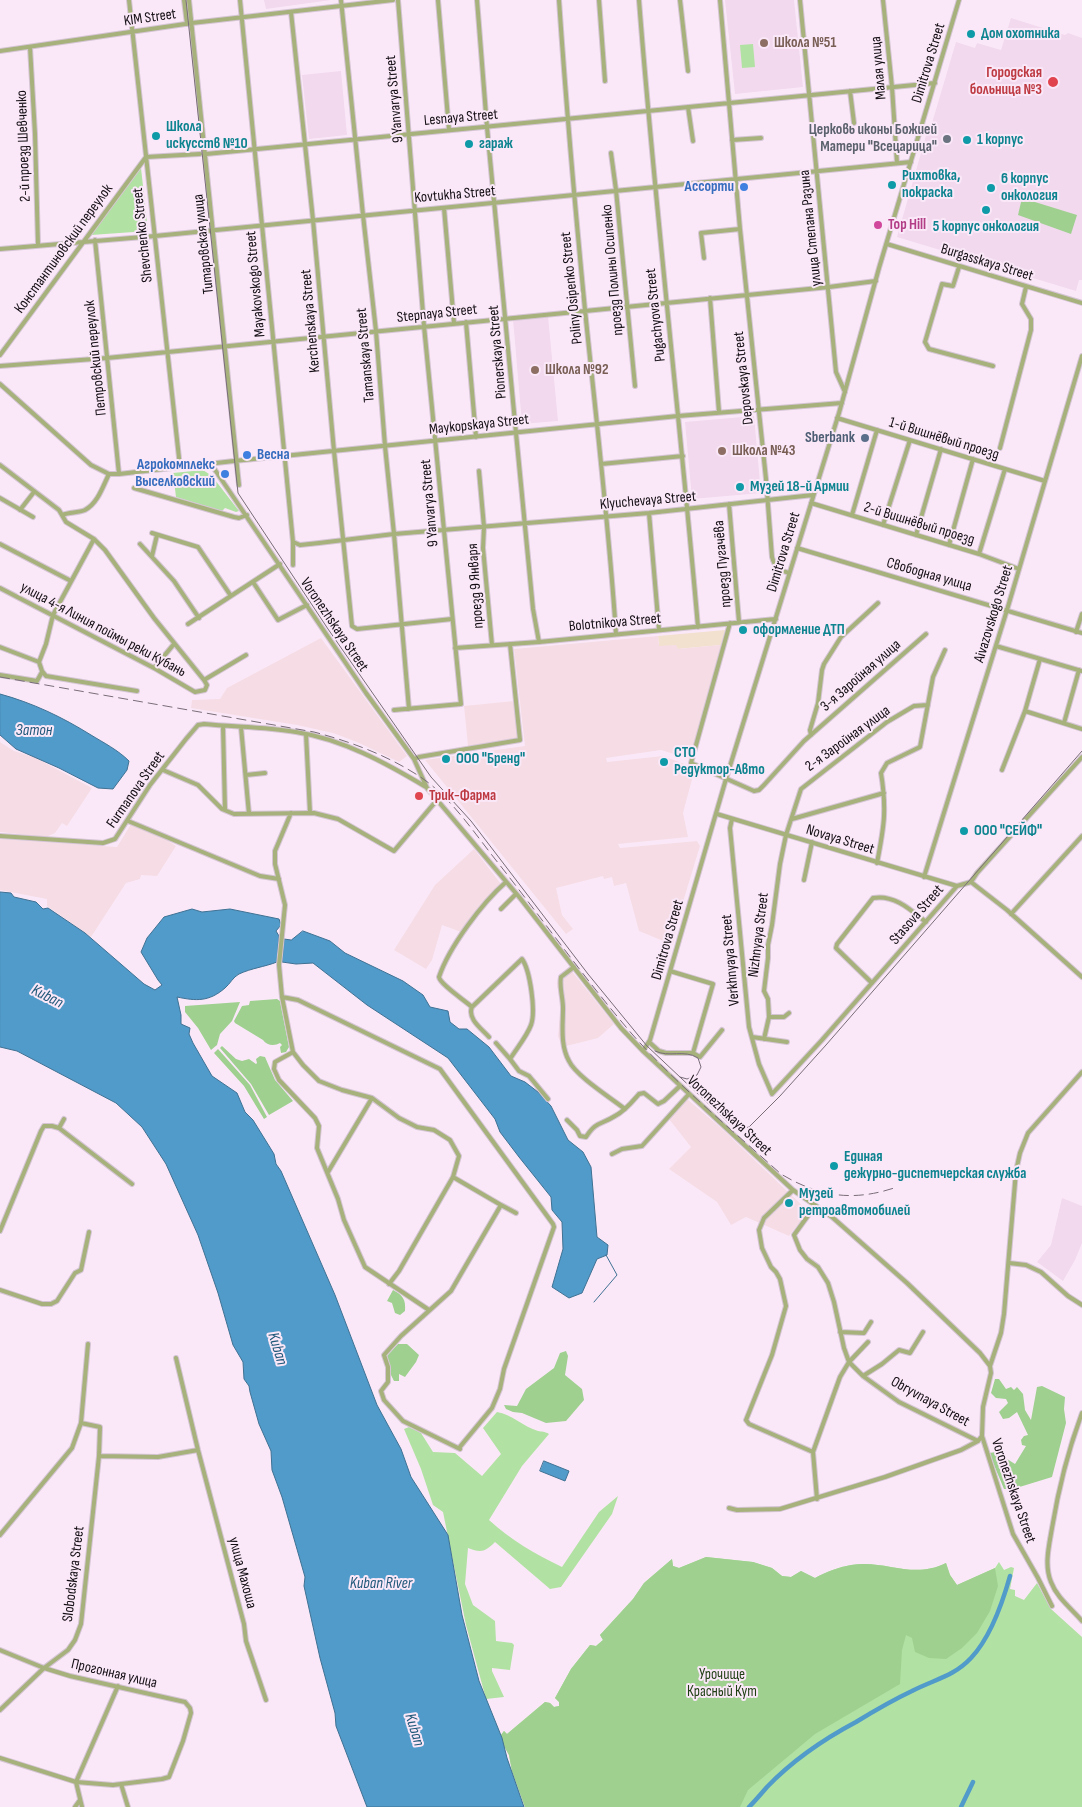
<!DOCTYPE html>
<html>
<head>
<meta charset="utf-8">
<style>
	body { margin:0 }
	canvas { display:block; background:#fae8f8 }
</style>
</head>
<body>
<canvas width="1082" height="1807"></canvas>
<script>
const ctx = document.querySelector('canvas').getContext('2d');
ctx.lineJoin = 'round';
function fillPath(path, color) { ctx.fillStyle = color; ctx.fill(path, 'evenodd'); }
function trace(path, color, width, dash) { ctx.strokeStyle = color; ctx.lineWidth = width; ctx.lineCap = dash ? 'butt' : 'round'; ctx.setLineDash(dash || []); ctx.stroke(path); }
function drawText(font, color, halo, rows, align = 'center') {
  ctx.font = font + ' "Sofia Sans Condensed",sans-serif'; ctx.lineWidth = 4; ctx.setLineDash([]); ctx.textBaseline = 'middle'; ctx.strokeStyle = halo; ctx.fillStyle = color; for (const [text, x, y, turn = 0] of rows) {
    ctx.save(); ctx.translate(x, y); ctx.rotate((+turn || 0) * Math.PI / 180); ctx.textAlign = isNaN(turn) ? turn : align; if (halo) ctx.strokeText(text, 0, 0); ctx.fillText(text, 0, 0); ctx.restore();
  }
}
const commercial = new Path2D(`
	M725,630L721,645L677,649L659,646L658,636Z`);
const industrial = new Path2D(`
	M658,636L659,646L676,645L678,649L721,645L690,759L661,750L606,758L607,762L663,756L695,768L683,813L688,837L618,844L620,848L697,841L700,846L679,915L673,945L639,931L626,883L614,886L612,877L604,879L603,876L556,888L562,915L573,929L566,934L425,760L525,746L514,649Z
	M321,638L407,756L399,762L357,742L333,733L297,725L191,708L192,700L220,699L227,688Z
	M514,701L518,738L468,746L464,706Z
	M0,742L14,751L34,757L92,788L67,826L62,823L55,833L46,837L0,832Z
	M131,824L162,837L176,846L157,876L141,875L140,879L126,883L91,937L47,906V899L0,890V839L117,847Z
	M474,849L501,884L492,892L461,932L442,925L432,960L426,969L394,950L435,885Z
	M570,969L614,1024L598,1038L562,1047L558,1036L561,1006L557,985L558,977Z
	M687,1099L721,1128L808,1211L789,1236L746,1217L731,1225L717,1202L669,1169L691,1147L669,1119Z`);
const built = new Path2D(`
	M264,0H331L266,9Z
	M725,0H794L803,87L735,94Z
	M1011,18L1065,35L1068,33L1082,38V280H1079L1076,291L897,237L929,125L932,123L956,42L975,48L977,43L1001,50Z
	M341,71L347,135L309,139L302,75Z
	M548,316L558,421L522,424L513,319Z
	M754,416L761,493L692,499L685,422Z
	M1062,1198L1082,1206V1243L1075,1260L1063,1281L1037,1262L1051,1245Z`);
const green = new Path2D(`
	M753,44L755,67L742,68L740,45Z
	M141,168L148,231L91,235Z
	M203,470L212,476L239,511L236,512L225,508L222,511L176,497L173,473Z
	M497,1412C511,1414 524,1427 538,1431C542,1432 544,1431 549,1434L522,1466L489,1520C511,1540 535,1554 562,1567L599,1512L618,1496L612,1514L561,1587L550,1589L495,1542C485,1552 481,1553 468,1548L465,1584L473,1605L495,1621L496,1641L512,1643L514,1645L510,1670L492,1668V1671L504,1697L486,1699L466,1625L443,1512L433,1505L421,1469L404,1429L409,1427L421,1433L433,1452L455,1453L482,1476L501,1454L483,1428Z
	M706,1557L753,1562L772,1568L782,1576L791,1577L801,1571L815,1578C826,1572 839,1567 851,1565C885,1559 912,1580 946,1563L950,1575L957,1585L995,1568L999,1562L1004,1570L1011,1567L1014,1568L1010,1589L1015,1590V1596L1024,1600L1037,1583L1051,1609L1082,1637V1807H525L512,1771L509,1755L504,1746L501,1735L504,1731L507,1734L545,1702L550,1703L554,1707L559,1706V1702L555,1698L571,1669L590,1645L596,1646L603,1640L600,1635L633,1599L644,1583L672,1559L673,1566L679,1568Z`);
const forest = new Path2D(`
	M1022,198L1077,215L1071,234L1018,215Z
	M277,999L280,1001L289,1047L286,1052L281,1053L280,1047L282,1045L280,1043C275,1046 267,1046 263,1040L235,1023L234,1021L242,1006L249,1005L250,1001Z
	M240,1002L232,1021L220,1034L217,1045L211,1050L198,1028L185,1012V1006Z
	M222,1046L236,1059L242,1061L249,1059L256,1064L257,1063L256,1059L260,1056L265,1057L275,1080L293,1101L269,1115L251,1084L220,1048Z
	M218,1049L250,1085L267,1117L264,1119L244,1086L214,1053Z
	M393,1290C403,1295 406,1300 405,1311L400,1315L395,1313L392,1303L387,1301Z
	M398,1344H407L419,1355L416,1362L405,1377L399,1374V1381H394L391,1375L387,1356Z
	M566,1351L568,1356L565,1375L582,1389L584,1400L566,1421L546,1423L522,1413L513,1412L506,1409L504,1405L517,1406L526,1389L554,1368L560,1353Z
	M995,1379H999L1006,1389L1011,1387L1014,1390L1017,1387L1023,1394L1025,1410L1031,1420L1037,1387L1042,1386L1065,1397L1064,1409L1066,1423L1052,1477L1013,1489H1004L989,1453L996,1452L1015,1464L1026,1446L1022,1445L1021,1440L1024,1436L1028,1435L1017,1412L1009,1418L1003,1419L999,1412L1008,1403L1006,1399L996,1398L991,1393Z
	M706,1557L753,1562L772,1568L782,1576L791,1577L801,1571L815,1578C826,1572 839,1567 851,1565C885,1559 912,1580 946,1563L950,1575L957,1585L995,1568L998,1586L990,1611L977,1633L962,1648L946,1659L929,1658L915,1652L912,1638L906,1635L902,1650L900,1684L815,1734L748,1790L740,1807H525L512,1771L509,1755L504,1746L501,1735L504,1731L507,1734L545,1702L550,1703L554,1707L559,1706V1702L555,1698L571,1669L590,1645L596,1646L603,1640L600,1635L633,1599L644,1583L672,1559L673,1566L679,1568Z`);
const water = new Path2D(`
	M0,694C33,703 62,717 91,735C104,743 118,750 129,761L127,770L113,789L98,788L59,768L16,749L0,735Z
	M0,892L11,893L14,897L36,902L43,909L48,908L85,933L144,984L155,990L162,985L158,980L141,952L147,938L164,917L192,909L202,912L230,909L279,919L281,925L276,931L279,936L277,962C264,967 252,968 239,974C233,977 230,984 225,988C209,1002 196,1001 177,997L181,1015V1024L190,1028L189,1034L193,1043L212,1076L237,1093L245,1112L253,1120L274,1154L276,1164L281,1171L335,1295L377,1405L401,1449L411,1477L448,1535L462,1615L479,1681L502,1738L507,1758L524,1807H367L336,1726L335,1713L320,1658L304,1586L305,1577L282,1497L272,1470L271,1451L259,1424L250,1392L249,1386L244,1379L243,1362L233,1345L218,1293L198,1235L166,1164L142,1127L116,1103L17,1051L0,1047Z
	M303,931L330,941L345,953L403,981L423,995L430,1007L448,1011L450,1022L459,1029H467L489,1047L511,1076L525,1082L538,1092L551,1106L568,1140L583,1152L591,1167L597,1237L608,1245L607,1255L597,1259L582,1293L569,1298L552,1287L563,1249L562,1222L552,1210L551,1197L519,1157L500,1132L495,1119L448,1058L367,1005L313,963L296,964L282,962L284,939L291,940Z
	M544,1461L569,1471L565,1481L540,1471Z`);
const stream = new Path2D(`
	M594,1302L617,1275L606,1255`);
const canal = new Path2D(`
	M749,1807C755,1801 761,1794 767,1787C792,1761 824,1739 856,1722C874,1711 893,1700 912,1691C935,1679 953,1677 971,1658C990,1638 1003,1601 1010,1576
	M961,1807L973,1782`);
const minor = new Path2D(`
	M129,0L180,467
	M184,0L187,24
	M189,0L239,485
	M240,0L293,542V565
	M341,0L363,215L376,331L385,446L394,534L409,709
	M438,0L449,130
	M477,0L487,127L516,433L533,609L539,642
	M559,0C566,103 575,207 585,310C596,418 609,526 616,634
	M599,0L605,81
	M639,0C655,209 680,418 698,627
	M680,0L688,71
	M720,0L740,229L766,479L772,557C775,568 779,570 789,573
	M800,0L836,372L845,392
	M883,0L892,87L897,163
	M291,12L313,220L334,451L352,626L357,629L452,619
	M30,47L35,134L38,245
	M0,51L192,23L393,0
	M850,91L854,123
	M688,107L693,141
	M732,140L761,138
	M611,153L616,190L635,386
	M206,154L935,83
	M146,157L200,154
	M444,208L454,323
	M95,240L119,474
	M887,244L1082,303
	M0,249L155,236L911,162
	M704,258L701,233L740,229
	M959,267L953,286L942,284L925,342L929,349L993,366
	M710,298L719,412
	M466,322L476,437
	M0,355L146,157
	M0,366L107,358L829,287L876,281
	M0,384L91,465L109,474H119L234,461L678,416L842,403
	M837,418L1045,481
	M1000,448L1031,330V319L1022,304L1026,287
	M211,464L366,693L414,759L427,788L520,898L621,1028L643,1051L793,1190L832,1217L907,1283L980,1353L990,1366L991,1373L983,1407L982,1436L978,1441L961,1450L885,1477L780,1509L737,1510L729,1508
	M601,464L683,456
	M0,465L59,510L66,522L94,539L105,550L154,618L204,680L207,685L205,690L195,692L154,668L0,588
	M479,471L484,527L483,548L492,645
	M134,488L234,517L239,518L247,515
	M0,498L33,517
	M811,503L979,554L1019,569
	M729,504L739,622
	M20,510L34,492
	M649,513L659,630
	M62,515C70,512 78,513 85,510C98,503 103,486 109,474
	M852,515L877,430
	M883,525L910,440
	M152,533L198,547L231,596
	M916,535L941,449
	M293,542L300,545L319,543L394,534L649,513L813,495
	M0,544L71,581
	M140,544L174,581L199,618
	M949,545L973,459
	M797,548L1082,633
	M979,554L1005,469
	M152,556L157,535
	M253,582L278,620L307,605
	M730,623L691,763L754,791L759,790L764,785L804,741L926,634
	M188,624L280,564
	M1076,632L1082,614
	M996,646L1082,671
	M0,647L39,662
	M455,648L539,642L776,619
	M39,662L46,644L53,615L94,539
	M39,662L42,671L46,676L137,691
	M154,668L174,644
	M0,675L37,681L42,672
	M204,680L246,655
	M394,710L461,704L424,326L398,0
	M1025,711L1082,729
	M1064,723L1079,670
	M223,726L225,810
	M241,727L249,814
	M306,734L310,813
	M811,735L810,730L818,703L822,670L824,664L841,637L878,603
	M414,759L419,757L520,740L510,644
	M163,770L198,785L222,809L234,814L314,813L338,819L394,851L437,800
	M1002,770L1025,711L1040,659
	M246,775L265,773
	M291,813L275,851V864L285,905L279,965L282,997L293,1052L303,1065L319,1081L342,1090L372,1098L399,1118L417,1127L434,1130L450,1140L459,1156L453,1177L399,1271L389,1284
	M717,814L957,886
	M732,819L730,828L749,1027L759,1064L772,1094L822,1040L957,886L971,882L977,873L1082,757
	M792,819L884,793
	M128,821L260,876L279,879
	M0,836L103,843L115,839L150,785L186,739L198,725L204,724C234,727 266,727 296,732C342,739 386,763 426,787
	M877,863C884,827 887,810 881,773L887,763L920,747L933,677L945,650
	M924,877L1007,610L1082,356
	M804,880L812,842
	M971,882L1007,910L1082,977
	M501,909L516,894
	M1011,914L1082,836
	M574,967L561,977C559,987 563,997 563,1008C563,1025 560,1045 569,1061C576,1076 611,1098 625,1109
	M872,983L836,948L837,944L873,898C894,894 911,910 926,922
	M282,997L298,1000L440,1069L553,1224L554,1227L504,1369L500,1389L492,1408L459,1448
	M472,1007C464,1000 440,984 439,977C449,947 482,903 506,882
	M769,1017H784L789,1013
	M489,1037C482,1029 467,1019 472,1007L522,959C530,970 536,1011 531,1025C527,1036 517,1048 510,1059
	M752,1037L787,1042
	M764,1039L769,1017L768,999L764,991L768,958V945L772,925L780,864L786,835L801,789L887,722L914,706L928,705
	M649,1042L659,1051L666,1053H693L713,984L670,971
	M496,1043L510,1059L519,1071L529,1076L548,1099
	M643,1051L650,1040L726,779L839,413L879,268L959,0
	M293,1052L275,1062L274,1069L279,1080L315,1118L319,1126L317,1148L338,1199L344,1220L365,1267L429,1310
	M693,1053L700,1057L722,1030
	M567,1120L577,1130L580,1136L586,1137C596,1121 601,1125 615,1116C625,1111 632,1102 639,1094L644,1093L658,1104L664,1101L680,1086
	M59,1128L132,1184
	M612,1154L622,1149L642,1146L689,1094
	M328,1172L372,1098
	M453,1177L501,1205L451,1291L401,1336L384,1355L388,1367V1382L381,1391L384,1400L403,1421L460,1449
	M793,1190L764,1218L759,1230L762,1248L771,1267L776,1272L780,1279L786,1306L772,1355L746,1420L749,1424L813,1452
	M501,1205L516,1213
	M815,1206L794,1235L800,1250L807,1259L818,1267L828,1283L834,1302L844,1348L849,1362L863,1376L899,1402L978,1441
	M0,1231L41,1131L44,1126H52L59,1128L64,1119
	M1009,1263L1026,1265L1041,1272L1068,1296L1082,1305
	M0,1290L42,1304H51L57,1301L75,1273L81,1270L89,1232
	M840,1332L864,1333L871,1322
	M176,1358L198,1450L244,1624L246,1641L266,1700
	M990,1366L1001,1333L1004,1314L1016,1171L1020,1153L1028,1133L1082,1072
	M863,1376L882,1364L899,1350L910,1353L923,1332
	M1082,1413C1067,1453 1059,1486 1052,1528C1049,1546 1044,1565 1051,1582C1057,1598 1071,1608 1082,1621
	M982,1436L1013,1534L1038,1578L1052,1606
	M99,1456L158,1457L198,1450
	M817,1499L813,1452L840,1377L849,1362L868,1342
	M0,1535L72,1448L81,1423L88,1344
	M0,1650L44,1668L70,1676L185,1702L190,1708L191,1713L183,1741L169,1777L162,1779L113,1785L76,1782L0,1758
	M0,1710L44,1668L68,1650L75,1640L81,1624L99,1456L100,1427L81,1423
	M121,1784L128,1807
	M75,1807L80,1800
	M82,1807L76,1782L118,1686`);
const tram = new Path2D(`
	M186,0L238,493L328,629L431,777L471,821L588,974L647,1046L732,1126L740,1129L749,1127L780,1096L826,1045L1082,751
	M655,1051C669,1058 684,1049 698,1058L701,1067L697,1075L687,1079L680,1077`);
const rail = new Path2D(`
	M0,677L314,732C352,742 389,756 422,778C451,798 473,831 495,859C541,917 584,978 632,1034C676,1084 732,1130 781,1174C819,1197 854,1202 897,1187`);
const markers = [
	[971,34,5,"#0f9aa8"],
	[764,43,5,"#8d6e63"],
	[1053,82,6,"#e0444e"],
	[156,136,5,"#0f9aa8"],
	[947,139,5,"#6b7280"],
	[967,140,5,"#0f9aa8"],
	[469,144,5,"#0f9aa8"],
	[892,185,5,"#0f9aa8"],
	[744,187,5,"#3f7fe0"],
	[991,188,5,"#0f9aa8"],
	[986,210,5,"#0f9aa8"],
	[878,225,5,"#d1479c"],
	[535,370,5,"#8d6e63"],
	[865,438,5,"#5c6f8a"],
	[722,451,5,"#8d6e63"],
	[247,455,5,"#3f7fe0"],
	[225,474,5,"#3f7fe0"],
	[740,487,5,"#0f9aa8"],
	[743,630,5,"#0f9aa8"],
	[446,759,5,"#0f9aa8"],
	[664,762,5,"#0f9aa8"],
	[419,796,5,"#e0444e"],
	[964,831,5,"#0f9aa8"],
	[834,1166,5,"#0f9aa8"],
	[789,1203,5,"#0f9aa8"]
];
const streetNames = [
	["KIM Street",150,18,-8],
	["Dimitrova Street",929,63,-73],
	["Малая улица",879,68,-95],
	["9 Yanvarya Street",395,99,-95],
	["Lesnaya Street",461,118,-5],
	["2-й проезд Шевченко",24,146,-92],
	["Kovtukha Street",455,195,-5],
	["улица Степана Разина",811,228,-96],
	["Shevchenko Street",143,235,-96],
	["Титаровская улица",204,244,-96],
	["Константиновский переулок",64,249,-54],
	["Burgasskaya Street",987,263,17],
	["проезд Полины Осипенко",613,270,-95],
	["Mayakovskogo Street",256,284,-95],
	["Poliny Osipenko Street",572,288,-96],
	["Stepnaya Street",437,314,-6],
	["Pugachyova Street",656,315,-96],
	["Kerchenskaya Street",311,321,-95],
	["Pionerskaya Street",498,352,-95],
	["Tamanskaya Street",366,355,-95],
	["Петровский переулок",96,358,-96],
	["Depovskaya Street",744,378,-96],
	["Maykopskaya Street",479,425,-6],
	["1-й Вишнёвый проезд",944,439,17],
	["Klyuchevaya Street",648,501,-5],
	["9 Yanvarya Street",430,503,-95],
	["2-й Вишнёвый проезд",919,524,17],
	["Dimitrova Street",784,552,-73],
	["проезд Пугачёва",723,564,-95],
	["Свободная улица",929,575,16],
	["проезд 9 Января",476,586,-94],
	["Aivazovskogo Street",994,614,-73],
	["Bolotnikova Street",615,623,-5],
	["Voronezhskaya Street",334,625,56],
	["улица 4-я Линия поймы реки Кубань",103,630,28],
	["3-я Заройная улица",861,676,-41],
	["2-я Заройная улица",848,739,-36],
	["Furmanova Street",136,790,-55],
	["Novaya Street",840,840,17],
	["Stasova Street",917,915,-49],
	["Nizhnyaya Street",759,935,-83],
	["Dimitrova Street",668,940,-74],
	["Verkhnyaya Street",731,960,-95],
	["Voronezhskaya Street",729,1116,43],
	["Obryvnaya Street",930,1402,29],
	["Voronezhskaya Street",1013,1491,71],
	["улица Махоша",242,1573,75],
	["Slobodskaya Street",74,1574,-83],
	["Прогонная улица",114,1674,13]
];
const cultureNames = [
	["Дом охотника",981,34],
	["Школа",166,127],
	["искусств №10",166,144],
	["1 корпус",977,140],
	["гараж",479,144],
	["Рихтовка,",902,176],
	["покраска",902,193],
	["6 корпус",1001,179],
	["онкология",1001,196],
	["5 корпус онкология",986,227,"center"],
	["Музей 18-й Армии",750,487],
	["оформление ДТП",753,630],
	["СТО",674,753],
	["Редуктор-Авто",674,770],
	["ООО \"Бренд\"",456,759],
	["ООО \"СЕЙФ\"",974,831],
	["Единая",844,1157],
	["дежурно-диспетчерская служба",844,1174],
	["Музей",799,1194],
	["ретроавтомобилей",799,1211]
];
const educationNames = [
	["Школа №51",774,43],
	["Школа №92",545,370],
	["Школа №43",732,451]
];
const healthNames = [
	["Городская",1042,73],
	["больница №3",1042,90],
	["Трик-Фарма",429,796,"left"]
];
const worshipNames = [
	["Церковь иконы Божией",937,130],
	["Матери \"Всецарица\"",937,147]
];
const shopNames = [
	["Ассорти",734,187],
	["Весна",257,455,"left"],
	["Агрокомплекс",215,465],
	["Выселковский",215,482]
];
const hotelNames = [
	["Top Hill",888,225]
];
const serviceNames = [
	["Sberbank",855,438]
];
const parkNames = [
	["Урочище",722,1675],
	["Красный Кут",722,1692]
];
const waterNames = [
	["Затон",34,731],
	["Kuban",47,997,27],
	["Kuban",277,1349,73],
	["Kuban River",381,1584],
	["Kuban",414,1730,73]
];
fillPath(commercial, '#f3e1d0');
fillPath(industrial, '#f6dde5');
fillPath(built, '#f2d9ee');
fillPath(green, '#b2e2a3');
fillPath(forest, '#9fd090');
fillPath(water, '#519bca');
trace(water, '#3f7193', 1);
trace(stream, '#3f7193', 1);
trace(canal, '#519bca', 4.5);
trace(minor, '#d5c5d4', 6);
trace(minor, '#a6b17c', 4);
trace(tram, '#796d78', 1);
trace(rail, '#796d78', 1, [10, 5]);
for (const [x, y, r, color] of markers) { const dot = new Path2D(); dot.arc(x, y, r, 0, 2 * Math.PI); ctx.fillStyle = color; ctx.fill(dot); trace(dot, '#fae8f8', 2); }
drawText('15px', '#140e14', '#fae8f8', streetNames);
drawText('bold 15px', '#0d838f', '#fae8f8', cultureNames, 'left');
drawText('bold 15px', '#785e54', '#fae8f8', educationNames, 'left');
drawText('bold 15px', '#be3a42', '#fae8f8', healthNames, 'right');
drawText('bold 15px', '#5b616d', '#fae8f8', worshipNames, 'right');
drawText('bold 15px', '#366cbe', '#fae8f8', shopNames, 'right');
drawText('bold 15px', '#b23c85', '#fae8f8', hotelNames, 'left');
drawText('bold 15px', '#4e5e75', '#fae8f8', serviceNames, 'right');
drawText('15px', '#1e3e12', '#fae8f8', parkNames);
drawText('italic 16px', '#21597a', '#fae8f8', waterNames);
</script>
</body>
</html>
